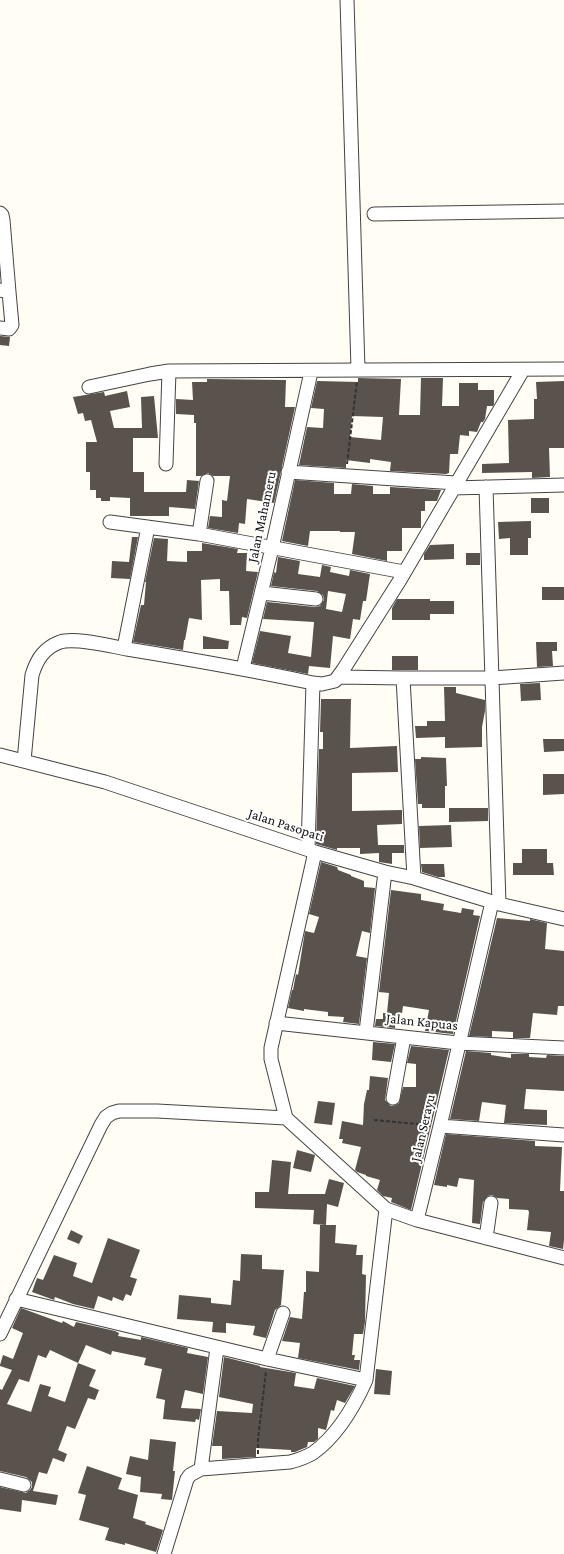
<!DOCTYPE html>
<html>
<head>
<meta charset="utf-8">
<style>
	body { margin:0 }
	canvas { display:block; background:#fffdf4 }
</style>
</head>
<body>
<canvas width="564" height="1554"></canvas>
<script>
const ctx = document.querySelector('canvas').getContext('2d');
ctx.lineJoin = 'round';
function fillPath(path, color) { ctx.fillStyle = color; ctx.fill(path, 'evenodd'); }
function trace(path, color, width, dash) { ctx.strokeStyle = color; ctx.lineWidth = width; ctx.lineCap = dash ? 'butt' : 'round'; ctx.setLineDash(dash || []); ctx.stroke(path); }
function drawText(font, color, halo, rows, align = 'center') {
  ctx.font = font + ' "Crimson Pro",serif'; ctx.lineWidth = 4; ctx.setLineDash([]); ctx.textBaseline = 'middle'; ctx.strokeStyle = halo; ctx.fillStyle = color; for (const [text, x, y, turn = 0] of rows) {
    ctx.save(); ctx.translate(x, y); ctx.rotate((+turn || 0) * Math.PI / 180); ctx.textAlign = isNaN(turn) ? turn : align; if (halo) ctx.strokeText(text, 0, 0); ctx.fillText(text, 0, 0); ctx.restore();
  }
}
const building = new Path2D(`
	M0,336L10,337L9,346L0,345Z
	M358,378L401,379L399,415H420L421,378H443L442,406H459V383H478V390H494V404L493,406H487L485,419L483,422H481L477,432L469,431V436L460,435L458,454H450L449,473L446,474L390,471L391,462L370,459V463L346,460V468L299,465L307,427L323,428L324,409L311,408L317,381L358,382ZM352,416L383,417L381,440L350,437Z
	M207,379L286,380L285,407H295L274,503L247,499L245,524L239,523L238,533L208,528L210,516L222,517V500L227,501L230,476H213L208,473L201,476H196V423H194V415L176,414V399L193,400L192,382H207Z
	M564,381V448H549L550,477L532,478V472L482,473V464L509,463L508,420L534,419V399H537L536,382Z
	M127,391L130,407L110,411L114,428H142L141,397L154,396L158,438H133V472H144V492H186L187,480L199,481L195,509L169,507V516H130V498L110,497V501H101V498H96V490H90V472H86V442H97L91,420L85,421L83,413L78,414L73,397L104,392L105,396Z
	M295,480L334,483V494H351L352,484L373,486V494H390V487L441,490L437,501H425V511H421V528H402V551H387V561L352,554L355,532H340V531H310L308,546L282,541Z
	M531,498H549V513H531Z
	M531,521V538H528V555H510V538L499,539L498,522Z
	M132,537H138L130,579L111,578L112,561L129,562Z
	M154,538L168,539L167,561L187,562V551H202V543L238,549L237,553H247L246,571L258,572L247,618L242,617L241,625H230L229,591H220V579L201,580L202,620L189,618L185,640H184L183,650L133,642L141,605H144L146,582H145Z
	M454,544V559L424,560V554L430,545Z
	M466,553H480V565H466Z
	M278,557L300,561L298,574L320,577L322,565L331,567L330,572L349,576L350,570L370,574L366,601H363L360,620L353,619L350,639L333,636L330,668L309,666L308,674L252,663L260,631L291,636L288,653L311,657L314,622L263,619L267,602L315,607L320,606L324,600L323,595L317,591L271,586L274,572L276,573ZM328,591L346,594L342,612L326,609Z
	M542,587H564V600H542Z
	M397,599H430V601H454V614H430V620H392V608Z
	M203,636L229,641L228,649H203Z
	M536,642H557V651H552L553,666L537,667Z
	M392,656H418V670H392Z
	M540,683L541,700L521,701L520,684Z
	M444,687H456V693L485,700V711L482,727V747L445,748V737L416,738L415,726H427V721H445Z
	M321,699H351L350,748L397,746L398,772L352,773V811L402,810V824L377,825L378,845H404V853H392V864L379,862V853L360,854V848H337V850L316,844L319,749H323V732H320Z
	M543,739H564V751L544,752Z
	M421,757L446,758L447,786H445V808H422V804H418L415,759H421Z
	M543,774H564V794L543,795Z
	M449,808H488V821L449,822Z
	M451,825L452,847L420,848L419,826Z
	M522,849H547V863H553L554,875H513V863H522Z
	M321,862L337,867L338,870L351,875V876L364,881V887L375,888L370,933L362,931L356,956L367,958L359,1024L343,1022L344,1017L328,1016V1012L304,1009V1011L288,1008L292,990H293L296,974L298,975L305,931L314,933L319,917L309,914Z
	M421,864H444L445,877H438L422,872Z
	M391,890L421,894V900L444,904L443,910L461,913L462,908L474,910L473,915L480,916L453,1034L425,1031L429,1010L403,1006L402,1013H396L395,1028L375,1026L376,1019H383V1013H387L389,993L379,992Z
	M497,918L530,921V919L547,923L545,949L564,951V1006H558L557,1015L533,1013L530,1038H513V1032L492,1031V1037L469,1036Z
	M373,1042L395,1044L391,1062L372,1060Z
	M411,1046L449,1050L411,1210L391,1202L392,1198L383,1196L377,1190L380,1180L366,1176V1175L357,1172L355,1170L361,1147L342,1143L343,1139H339L342,1121L363,1125L364,1104L367,1090H369L370,1076L388,1078L385,1100L391,1106L396,1105L399,1103L403,1087H416V1064L407,1063Z
	M466,1051L491,1053V1055L511,1058V1054H529V1057L546,1058L547,1055L564,1056V1091L526,1089L524,1109L547,1110V1125L504,1123L506,1105L482,1102L479,1121L450,1119Z
	M318,1101L335,1103L332,1125L314,1123Z
	M446,1134L535,1141V1146L562,1147L560,1191H564V1240L563,1249L549,1246L551,1232L527,1230L529,1212L528,1210L509,1209V1199L497,1198L492,1195L488,1196L483,1202L480,1224L472,1223L474,1180L459,1178L457,1187L447,1185V1187L434,1185Z
	M297,1150L315,1155L311,1172L293,1168Z
	M272,1160L291,1162L288,1194H325L329,1179L344,1183L338,1207L327,1204L326,1225L313,1224L314,1210L255,1208V1192H269Z
	M320,1225H336L335,1243L357,1245L356,1255H363L362,1274L366,1275L365,1322L363,1334H354L352,1355H355L354,1360H360L359,1370L298,1358L300,1343L282,1341L290,1317L302,1319L304,1292H306V1271L319,1272Z
	M71,1230L83,1236L79,1244L67,1239Z
	M108,1238L140,1250L130,1277L137,1279L131,1296L126,1294L123,1301L113,1297L112,1301L98,1296L94,1309L73,1304L55,1297L54,1300L32,1292L37,1278L43,1280L54,1255L77,1263L73,1276L92,1283Z
	M241,1254L262,1255V1269L284,1270L281,1305L275,1310L266,1338L253,1335L255,1326L226,1323V1333L212,1332L213,1322L177,1319L179,1295L211,1298V1303L231,1305L233,1280L240,1281Z
	M21,1308L62,1323L63,1321L74,1327L76,1322L115,1331L119,1333L118,1336L141,1340V1337L188,1348L187,1353L208,1357L203,1394L185,1390L181,1408L201,1409L199,1420L196,1419L195,1422L163,1419L165,1400L156,1398L162,1369L144,1365L146,1358L112,1351L111,1355L86,1345L78,1363L50,1350L46,1358L38,1355L29,1382L19,1379L7,1404L31,1412L40,1384L51,1387L48,1396L65,1402L78,1363L96,1370L89,1386L99,1390L95,1400L88,1398L75,1429L67,1426L58,1450L67,1454L64,1462L53,1458L47,1474L39,1472L33,1491L58,1495L56,1505L22,1500L21,1512L0,1509V1487L26,1493L30,1490L32,1487V1482L26,1477L0,1471V1389L2,1390L12,1370L0,1366V1365L3,1355L13,1359L23,1333L12,1328Z
	M224,1357L260,1366V1367L296,1373L294,1386L314,1389L317,1378L355,1386L345,1403L337,1400L334,1411L331,1410L326,1430L318,1428V1439L314,1442H308L307,1447L295,1452H291V1450L256,1448V1457L222,1459V1446H212L217,1411L252,1413L253,1404L219,1397Z
	M376,1369L392,1371L390,1395L374,1394Z
	M150,1439L176,1442L173,1471H175L172,1500L161,1499L162,1494L140,1492L141,1477L126,1474L130,1456L148,1460Z
	M87,1466L122,1478L118,1489L138,1495L133,1518L146,1522L145,1524L163,1530L156,1552L125,1543V1545L105,1540L109,1528L79,1520L86,1495L78,1493Z`);
const path = new Path2D(`
	M347,464L357,381
	M374,1120L429,1125
	M258,1454V1439L266,1371`);
const minor = new Path2D(`
	M347,0L358,369
	M0,213L2,215L3,220L9,292L0,290
	M374,214L564,211
	M0,328L9,329L12,325L9,292
	M89,387L150,374L169,371L564,369
	M166,464L169,371
	M288,472L456,483
	M486,487L499,904
	M453,488L564,485
	M110,522L199,534L404,572
	M199,534L207,481
	M262,593L316,599
	M124,648L148,527
	M243,668L272,548L311,372
	M339,677L403,678
	M0,755L105,782L315,852L385,872L414,878L499,904L564,919
	M24,761L32,675C37,659 44,648 60,642C75,637 110,646 127,649C189,659 251,670 313,683L322,684L335,681L343,670L400,580L523,370
	M308,849L313,683
	M414,878L403,678H492L564,673
	M276,1023L458,1043L564,1048
	M366,1032L385,872
	M393,1098L404,1037
	M286,1118L271,1059V1048L315,852
	M440,1126L564,1135
	M417,1220L440,1126L492,902
	M486,1238L491,1203
	M16,1299L267,1359L366,1380
	M0,1334L101,1125L106,1117L112,1113L119,1111H157L286,1118L386,1209L417,1220L564,1258
	M267,1359L283,1313
	M201,1469L217,1348
	M0,1479L24,1485
	M164,1554L187,1479L190,1475L201,1469L290,1462C298,1460 306,1457 313,1453C338,1435 354,1407 366,1380L386,1209`);
const streetNames = [
	["Jalan Mahameru",262,517,-78],
	["Jalan Pasopati",286,825,18],
	["Jalan Kapuas",422,1022,6],
	["Jalan Serayu",423,1128,-77]
];
fillPath(building, '#5a524c');
trace(minor, '#444', 15);
trace(path, '#333', 2, [4, 2]);
trace(minor, '#fff', 13);
drawText('14px', '#111', '#fff', streetNames);
</script>
</body>
</html>
